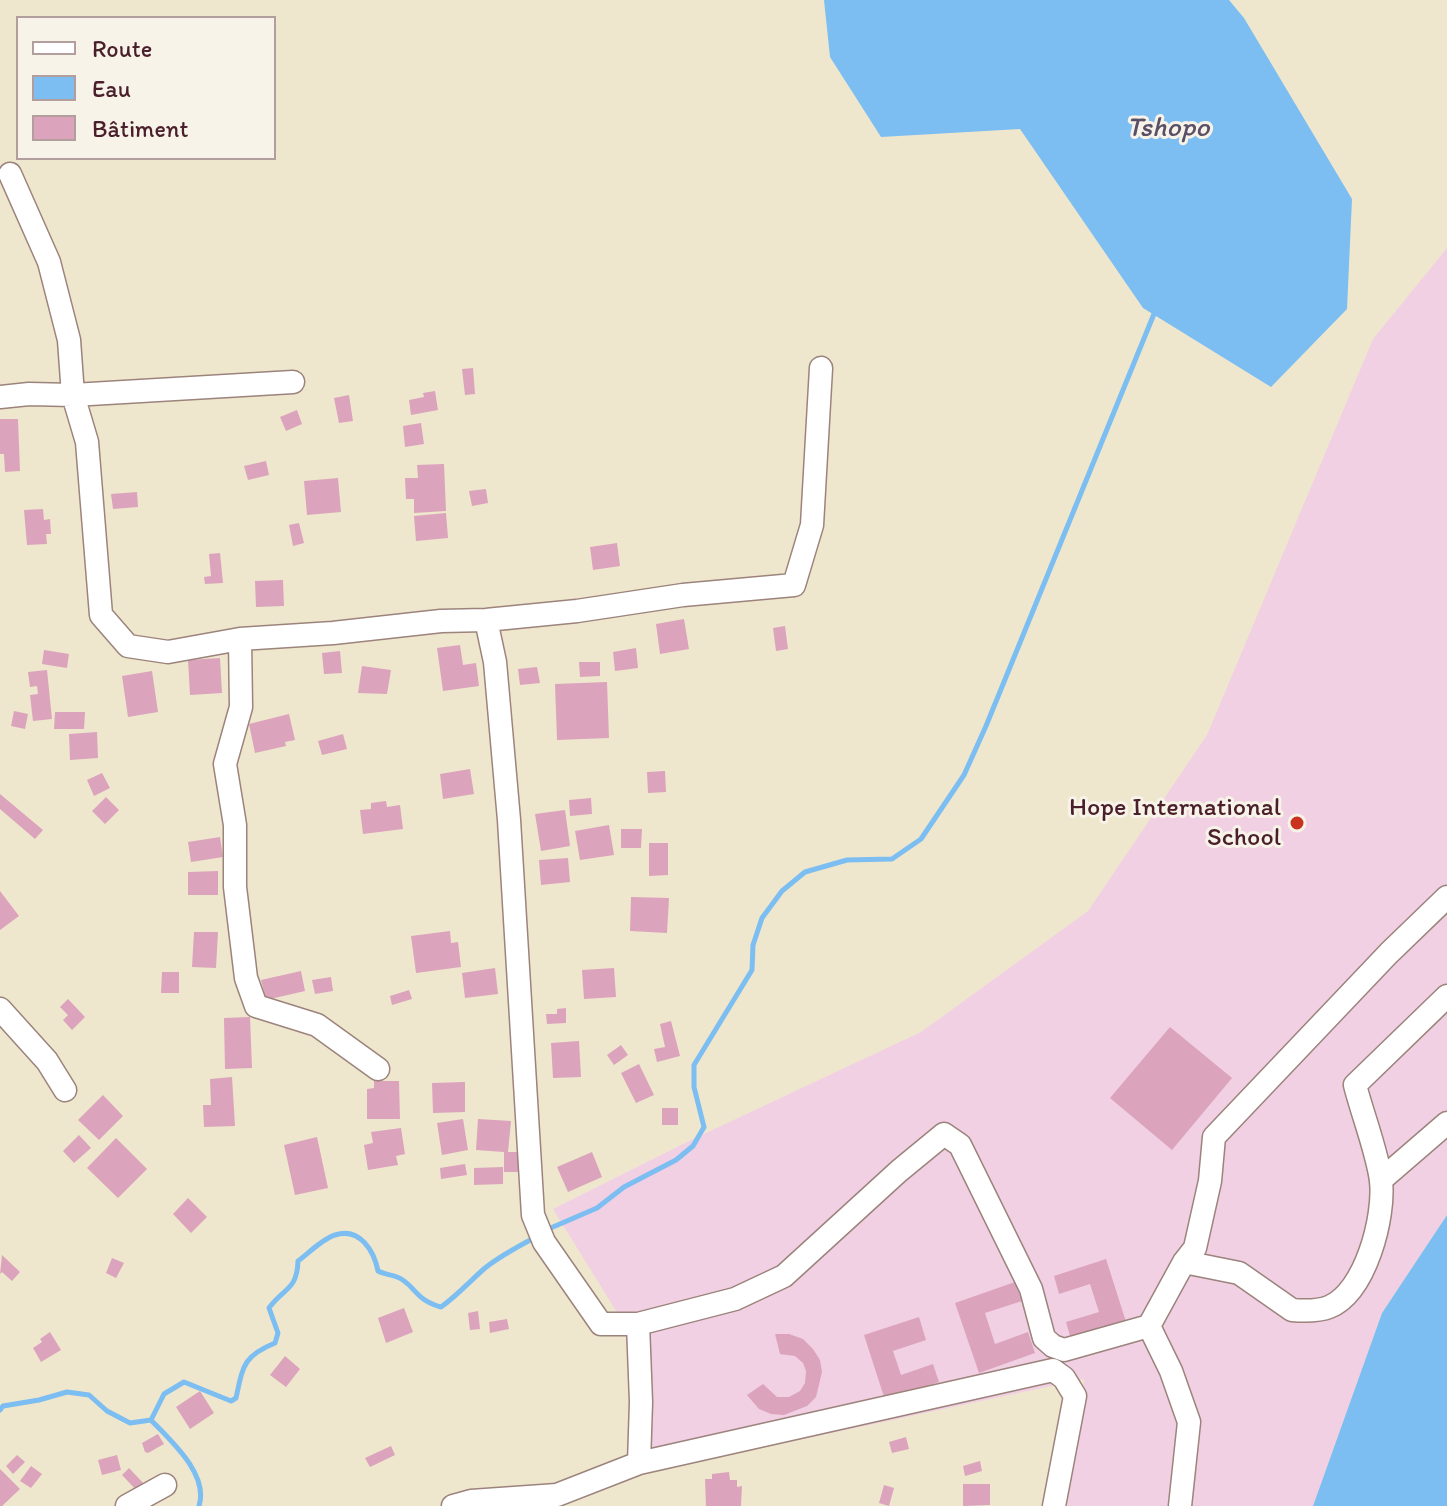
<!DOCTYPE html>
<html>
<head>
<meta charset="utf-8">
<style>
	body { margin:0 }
	#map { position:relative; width:1447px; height:1506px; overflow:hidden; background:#eee7cd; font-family:Itim,sans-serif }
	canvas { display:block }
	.legend { position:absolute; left:16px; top:16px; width:260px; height:144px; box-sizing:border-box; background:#f7f3e8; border:2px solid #b29e9c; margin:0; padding:10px 14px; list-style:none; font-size:24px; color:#4a1f2b }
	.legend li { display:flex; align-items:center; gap:16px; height:40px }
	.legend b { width:40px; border:2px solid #b29e9c }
</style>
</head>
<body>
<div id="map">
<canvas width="1447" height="1506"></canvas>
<ul class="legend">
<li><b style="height:10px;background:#fff"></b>Route</li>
<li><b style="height:22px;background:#7cbef2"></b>Eau</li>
<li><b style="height:22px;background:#dca3bc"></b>Bâtiment</li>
</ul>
</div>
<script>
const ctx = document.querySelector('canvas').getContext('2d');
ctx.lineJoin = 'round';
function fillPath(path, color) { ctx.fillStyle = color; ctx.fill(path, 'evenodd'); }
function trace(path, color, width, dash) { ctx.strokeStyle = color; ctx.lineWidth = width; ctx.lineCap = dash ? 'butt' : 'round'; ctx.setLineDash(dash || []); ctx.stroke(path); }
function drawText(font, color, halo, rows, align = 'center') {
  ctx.font = font + ' Itim,sans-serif'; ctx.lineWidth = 6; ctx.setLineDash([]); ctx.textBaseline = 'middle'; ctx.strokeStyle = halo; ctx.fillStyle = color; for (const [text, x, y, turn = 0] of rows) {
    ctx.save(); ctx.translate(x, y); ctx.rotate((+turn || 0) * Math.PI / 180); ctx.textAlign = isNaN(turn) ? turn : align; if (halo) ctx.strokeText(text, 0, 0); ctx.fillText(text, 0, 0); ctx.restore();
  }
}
const built = new Path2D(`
	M1447,248V1215L1382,1313L1313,1506H1063L1084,1379L654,1471L649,1449L644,1312L618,1314L553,1209L689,1141L921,1032L1088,911L1207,735L1373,339Z`);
const water = new Path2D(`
	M824,0H1229L1244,18L1352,199L1347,309L1271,387L1143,308L1020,129L881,137L830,57Z
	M1447,1215V1506H1313L1382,1313Z`);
const stream = new Path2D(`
	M546,1230L597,1208L624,1187L676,1160L693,1146L704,1127L694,1087V1065L752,970L753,945L762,918L782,891L805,872L847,860L892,859L921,839L964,775L986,726L1156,309
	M0,1410L3,1406L39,1400L67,1392L89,1395L107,1411L130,1423L151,1420L164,1394L184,1382L231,1401L236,1398C243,1366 243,1356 275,1343L278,1333L269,1308C283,1288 297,1291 298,1261C309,1253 322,1239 335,1235C360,1227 374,1251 378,1271C385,1275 390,1274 397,1277C414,1283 414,1300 441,1307C458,1295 470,1281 485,1268C500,1256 517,1247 534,1238
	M151,1420C171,1441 209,1474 199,1506`);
const building = new Path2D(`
	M473,368L475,394L465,395L462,369Z
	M435,391L438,410L411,415L409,400L424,397L423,393Z
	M349,395L353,421L339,423L334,398Z
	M297,410L302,424L286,431L280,417Z
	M0,419H18L20,471L5,472L4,454H0Z
	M421,423L424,444L405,447L403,426Z
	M266,461L269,475L248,480L244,466Z
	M444,464L446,511L414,513V499H406L405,478H418L417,465Z
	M338,478L341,512L307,515L304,481Z
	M486,489L488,503L472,506L469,491Z
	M137,492L138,507L113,509L111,494Z
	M43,509L44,520L50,519L51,534H46L47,544L27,545L24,510Z
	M446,513L448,538L416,541L414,516Z
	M299,523L304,543L293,546L289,525Z
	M617,543L620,566L593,570L590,547Z
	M220,553L223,583L205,584L204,577L211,576L209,554Z
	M283,580L284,606L256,607L255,581Z
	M684,619L689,649L660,654L656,624Z
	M785,626L788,649L776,651L773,628Z
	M460,645L463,665L476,663L479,686L443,691L437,648Z
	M636,648L638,668L615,671L613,652Z
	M44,650L69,654L67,668L42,664Z
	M340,651L342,673L324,674L322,653Z
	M220,658L222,693L190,695L188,660Z
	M579,662H600V676L580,677Z
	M362,666L391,670L387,694L358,693Z
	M537,667L540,683L520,685L518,669Z
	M47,670L52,719L33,721L30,695L38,694L37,686L30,687L28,672Z
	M152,671L158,712L128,717L122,676Z
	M607,682L609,738L557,740L555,684Z
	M14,711L28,714L25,729L11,726Z
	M55,712H85L84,729H54Z
	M289,714L295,740L285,742L286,746L255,753L249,724Z
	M97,732L98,758L70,760L69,734Z
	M343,734L347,749L322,755L318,741Z
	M470,769L474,794L443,799L440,774Z
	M665,771L666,792L648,793L647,772Z
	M102,773L110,788L94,796L87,780Z
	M0,794L43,830L35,839L0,809Z
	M106,797L119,810L105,824L92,811Z
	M591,798L592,814L570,816L569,800Z
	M386,801L387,807L400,805L403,829L363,834L360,810L371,809V803Z
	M565,810L570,846L541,851L535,814Z
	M609,825L614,855L580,860L575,831Z
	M621,829H642L641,848H621Z
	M220,837L223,857L191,862L188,842Z
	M649,843H668V875L649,876Z
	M568,858L570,882L541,885L539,860Z
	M218,871V895H188V872Z
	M0,891L19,916L0,930Z
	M631,897L669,898L667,933L630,931Z
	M450,931L451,943L458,942L461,967L416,973L411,936Z
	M194,932H218L216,968L192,967Z
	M495,968L498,994L465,998L462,973Z
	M614,968L616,997L584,999L582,970Z
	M301,971L305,991L266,1000L261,980Z
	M162,972H179V993H161Z
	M331,977L333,991L315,994L312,980Z
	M409,990L412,999L392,1005L390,996Z
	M68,999L85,1017L72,1030L63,1020L68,1015L60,1007Z
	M566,1008V1023L547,1024L546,1014H557V1009Z
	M250,1017L252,1068L225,1069L224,1018Z
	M671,1021L680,1056L657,1062L654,1049L665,1047L660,1024Z
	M1170,1027L1232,1078L1172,1150L1110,1098Z
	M579,1041L581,1077L553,1078L551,1043Z
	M621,1045L628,1055L614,1065L607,1055Z
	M639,1064L654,1095L636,1103L621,1073Z
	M232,1077L235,1126L204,1127L203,1105H211L210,1079Z
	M374,1081H399L400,1119H367V1089L374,1088Z
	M465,1082V1112L433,1113L432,1083Z
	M103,1095L123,1116L99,1140L78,1120Z
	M662,1108H678V1125H662Z
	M463,1119L468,1150L442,1155L437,1123Z
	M478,1119L511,1121L508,1152H521V1172H504V1152L476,1150Z
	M401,1128L405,1154L396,1156L398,1165L368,1170L364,1145L373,1143L371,1132Z
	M79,1135L91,1148L74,1163L63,1151Z
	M317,1137L328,1188L295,1195L284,1145Z
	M116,1138L147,1169L118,1198L87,1168Z
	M592,1152L602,1177L568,1192L557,1167Z
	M465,1164L467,1175L441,1179L440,1168Z
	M503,1167V1184L474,1185V1168Z
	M188,1198L207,1217L191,1233L173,1214Z
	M2,1255L20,1272L12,1281L2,1272L0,1274Z
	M112,1258L124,1263L116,1278L106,1273Z
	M1106,1259L1128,1328L1073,1346L1066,1322L1099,1312L1090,1284L1059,1294L1054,1276Z
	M1015,1282L1022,1301L985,1313L995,1344L1028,1332L1035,1353L979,1373L955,1303Z
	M404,1308L413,1332L386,1343L378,1318Z
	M478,1311L480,1329L470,1330L468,1313Z
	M919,1317L926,1340L893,1351L901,1375L933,1364L939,1382L885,1400L864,1335Z
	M507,1319L509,1329L490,1333L489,1322Z
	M50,1332L61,1350L41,1362L33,1348L42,1342L40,1339Z
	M775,1334H789L803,1339L813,1349L820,1360L822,1372L816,1397L807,1406L784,1415L771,1414L759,1409L747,1395L763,1384L777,1397H789L800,1391L805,1383L806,1371L803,1363L795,1356L780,1354Z
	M285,1356L300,1369L286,1387L270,1375Z
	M200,1391L214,1413L190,1429L176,1407Z
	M158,1434L164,1444L148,1453L145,1452L142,1443Z
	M906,1437L909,1449L892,1453L889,1442Z
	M391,1446L395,1455L370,1467L365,1458Z
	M17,1455L25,1462L13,1474L6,1466Z
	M117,1455L121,1470L102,1475L98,1460Z
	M980,1461L982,1471L965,1476L963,1466Z
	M31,1466L42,1474L31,1488L20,1481Z
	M129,1468L146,1486L139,1493L122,1475Z
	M0,1469L20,1489L2,1506H0Z
	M729,1472L730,1480H737V1487L742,1486L741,1506H706L705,1479H712V1474Z
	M963,1484H990V1505L963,1506Z
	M884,1485L894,1488L889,1506L879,1503Z`);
const minor = new Path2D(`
	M10,174L49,262L69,340L73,395L293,382
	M0,397L29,394L73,395L87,442L101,615L128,646L168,652L240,639L333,633L441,621L486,620L577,611L683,595L794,585L812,525L821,368
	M240,639L241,707L225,764L235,825V887L246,978L256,1006L317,1025L378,1069
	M0,1009L47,1061L65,1090
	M1381,1180L1447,1123
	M1184,1262L1239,1273L1292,1310C1304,1311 1319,1311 1329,1307C1366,1292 1385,1216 1381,1181C1378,1154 1362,1113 1355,1085L1447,996
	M638,1324L735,1299L784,1276L899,1171L944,1134L960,1145L1031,1289L1044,1338L1053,1346L1064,1350L1149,1326L1184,1262L1195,1248L1210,1181L1214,1137L1389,953L1447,897
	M1149,1326L1171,1371L1189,1422L1180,1506
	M639,1463L1053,1370L1064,1378L1075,1396L1054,1506
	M127,1506L165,1485
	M453,1506L471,1501L557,1495L639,1463L641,1402L638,1324H601L544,1242L533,1215L509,820L495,662L486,620`);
const markers = [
	[1297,823,8,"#c8321e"]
];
const poiNames = [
	["Hope International",1281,808],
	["School",1281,838]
];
const waterNames = [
	["Tshopo",1168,129]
];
fillPath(built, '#f1d0e3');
fillPath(water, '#7cbef2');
trace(stream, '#7cbef2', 5);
fillPath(building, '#dca3bc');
trace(minor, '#9c837c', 25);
trace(minor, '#fff', 22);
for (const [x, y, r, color] of markers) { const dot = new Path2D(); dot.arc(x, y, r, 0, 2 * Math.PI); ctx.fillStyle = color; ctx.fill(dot); trace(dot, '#f7f3e8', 3); }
drawText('26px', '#4a1f2b', '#f7f3e8', poiNames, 'right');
drawText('italic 28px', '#594f67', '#f7f3e8', waterNames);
</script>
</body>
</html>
